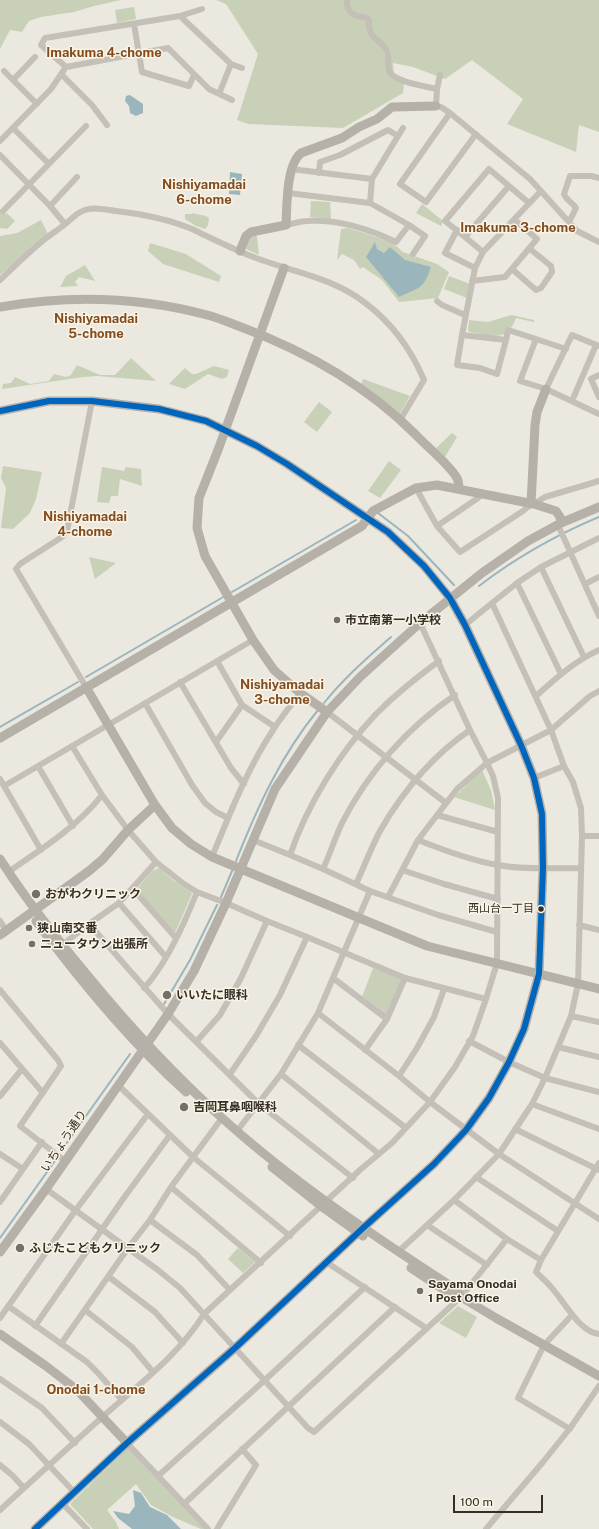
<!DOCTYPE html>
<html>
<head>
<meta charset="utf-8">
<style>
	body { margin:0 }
	#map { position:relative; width:599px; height:1529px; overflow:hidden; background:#ebe8df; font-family:"Public Sans",sans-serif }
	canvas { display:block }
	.scale { position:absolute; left:453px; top:1495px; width:90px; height:18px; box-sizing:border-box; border:2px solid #342e26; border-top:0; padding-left:5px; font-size:12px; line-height:14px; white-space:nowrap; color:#342e26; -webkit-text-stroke:3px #f9f4e5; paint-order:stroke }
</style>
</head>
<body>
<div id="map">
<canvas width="599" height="1529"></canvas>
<div class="scale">100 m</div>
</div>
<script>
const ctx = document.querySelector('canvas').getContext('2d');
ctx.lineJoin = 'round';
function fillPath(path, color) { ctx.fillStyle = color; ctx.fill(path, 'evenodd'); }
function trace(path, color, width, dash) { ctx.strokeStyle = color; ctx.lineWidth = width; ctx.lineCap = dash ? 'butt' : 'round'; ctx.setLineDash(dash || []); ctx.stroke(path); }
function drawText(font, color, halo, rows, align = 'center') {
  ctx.font = font + ' "Public Sans","Noto Sans JP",sans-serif'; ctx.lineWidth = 3; ctx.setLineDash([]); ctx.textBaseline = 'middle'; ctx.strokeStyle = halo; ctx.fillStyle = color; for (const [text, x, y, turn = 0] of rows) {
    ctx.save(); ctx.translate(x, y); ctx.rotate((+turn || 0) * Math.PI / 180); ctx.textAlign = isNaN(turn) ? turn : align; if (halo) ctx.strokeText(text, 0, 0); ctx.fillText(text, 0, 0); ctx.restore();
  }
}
const green = new Path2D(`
	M0,0H121L94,6L74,12L41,17L29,21L22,32L10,30L0,49Z
	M216,0H599V132L579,125L576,152L507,124L523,99L472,60L445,79L413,67L393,63L394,73L404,82L403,93L343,128L248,124L237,120L258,54L226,4Z
	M134,7L136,19L117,23L115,10Z
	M311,201L330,202L331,219L310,217Z
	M422,204L443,221L441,226L416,213Z
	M1,210L6,214L7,213L15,221L7,229L0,228V211Z
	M192,213L206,216L209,218L208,225L205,229L196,226L185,219V214H192Z
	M41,220L48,234L0,275V236L17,233Z
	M347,228L365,233L393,243L403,252L437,264L449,272L438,298L399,302L382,280L363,267L360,269L354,260L342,254L337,260L341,229Z
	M253,235L257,236L259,255L246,249L249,238Z
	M150,243L186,254L221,276L219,282L163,264L148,251Z
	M85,265L95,281L79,277L75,282L78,286L60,287L66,276Z
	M449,276L470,284L467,298L444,289Z
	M511,315L534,320V322L516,318C507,343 491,336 469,332L468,329L469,320L488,322Z
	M131,358L156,381L97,376L83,377L2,389L3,384L11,383L15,377L30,384L49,381L54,374L66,377L71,375L77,365L100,375H115Z
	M214,366L229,370L227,377L222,379L208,374L185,389L169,384L185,368L192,374H196Z
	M363,379L410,396L399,415L361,384Z
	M319,402L332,412L317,432L304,422Z
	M452,433L457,437L445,457L436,448Z
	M389,461L401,470L380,498L368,491Z
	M3,466L42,472L36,499L30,513L13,529L1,528L6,488L1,478Z
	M102,467L124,471L126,467L141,469L142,486L120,479L118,496H111L109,503L97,502Z
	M89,557L116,563L95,579Z
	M482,770L491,790L495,810L454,797Z
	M159,868L173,880L191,892L192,894L174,935L136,890L152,871Z
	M373,968L403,979L388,1014H384L362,997Z
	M238,1248L255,1262L243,1273L228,1259Z
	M458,1306L477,1317L466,1338L439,1323Z
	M129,1447L204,1529H201L173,1517L151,1505L136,1484L107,1510L116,1522L119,1529H93L70,1504Z`);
const water = new Path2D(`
	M130,95L143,104V113L136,116L130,113L129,106L125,101L126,96Z
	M230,172L242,174L240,195L229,194Z
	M375,242L377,249L384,253L390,247L405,260L431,267C423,290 420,287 399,297L366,257Z
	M133,1490L141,1493L150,1507L167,1515L181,1529H132L118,1518L113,1511L129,1514L135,1506Z`);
const stream = new Path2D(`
	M378,513L408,536L454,585
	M479,586C517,557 556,535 599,517
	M232,592L356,520
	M86,677L225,596
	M324,703C344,678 367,658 391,637
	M0,727L78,682
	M236,861C257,808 281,755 318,710
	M221,897L232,871
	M164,1004L190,960L217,905
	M66,1144L130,1054
	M0,1238L57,1158`);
const street = new Path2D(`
	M347,0C346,14 355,16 367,18L369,20C368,41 380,37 387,51C390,57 387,63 389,70C391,82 426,86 437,89
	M180,16L202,9
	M134,24L142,72L189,86L194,75
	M66,67L41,45L45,38L180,16L231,64L242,68
	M4,71L37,104
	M61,74L92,105L107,125
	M440,75L437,89L436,106L441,107L450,113L530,179L577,231L599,242
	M13,80L35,57
	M219,94L231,64
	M450,113L400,184L426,202L476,134
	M13,128L49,164
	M398,136L403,128
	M0,141L51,89L66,67L168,48L209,89L232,100
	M0,155L50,206L65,224
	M291,169L372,179L398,136L388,130L340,155L320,162L319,173
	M288,193L370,203L409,225
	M370,203L372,179
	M50,206L77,177
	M3,211L86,126
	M569,222L576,208C573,203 566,200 564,194L570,176H591L599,178
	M286,225C293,224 300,221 307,221C338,219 369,229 396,242L409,225L425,236L413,254
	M457,230L445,253L475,268
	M465,237L445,221L489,169L509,186
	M483,252L465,237L509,186L529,203
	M512,269L536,290L541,288L552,272L551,266L530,249
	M0,280C15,266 29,252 45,239C51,234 58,230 64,225C73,218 78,211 89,209C97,207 108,210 116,211C142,214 168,219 192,229C213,239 234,250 256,258C293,272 331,277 364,302C391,322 411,349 424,380L400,420
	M472,281L505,277L537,239L515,220
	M437,301L442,305L465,315
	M462,335L506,340L497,374L480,368L457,365L462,335L475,268L483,252L541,191
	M536,339L566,349
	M506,340L508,330L536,339L520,381L546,389L599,414
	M599,375L591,379L599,397
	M546,389L572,335L599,346
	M572,401L596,345
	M416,488L437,526L460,552L523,511L531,504
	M534,504L545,497L599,481
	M558,525L599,616
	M437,526L478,498L481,495
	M541,567L584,657
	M517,583L561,674
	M585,584L599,577
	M492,603L517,583L541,567L599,538
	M217,661L242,705L275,727
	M180,682L231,768L244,784
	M86,687L16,569L20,564L62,537L67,531L92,401
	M455,695C408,727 368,772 342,823C335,838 330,854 323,869L370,891L438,915L497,932
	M536,696C556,678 575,661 599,650
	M145,703L192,785L205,803L216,812L228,818
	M327,712L446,803
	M216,742L242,705
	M38,766L73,826
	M534,778L564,766
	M0,779L41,850
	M4,786L253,640
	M102,795L128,830L156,862
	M437,815L498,832
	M582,836H599
	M253,840L290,855
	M418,840C443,850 472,861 498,865C525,870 554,868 581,868
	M212,857C230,813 248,767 275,727C283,715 292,704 300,693
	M323,869L290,855C307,805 340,752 376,714C395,695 417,677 439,661
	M402,870L444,884L498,899
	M8,872C42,849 77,827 102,795L72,746
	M356,884C364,867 371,848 380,831C403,791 432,756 470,730
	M133,889L176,938
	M388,897L418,840L457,789L487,763L551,730L492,603L465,625
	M119,903L166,957
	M0,921L6,930
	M89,924L168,1014L259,1104L353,1178
	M579,925L599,930
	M307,937L405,978L486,999
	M62,945L89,924L119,903L156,862L184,884L197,892L226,903L267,921
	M333,978L387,1019
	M144,988C166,965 185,922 197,892
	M0,990L58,1060L61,1066L20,1126L65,1161
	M318,1013L399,1076L430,1102L455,1067L473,1036L486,999L497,963L498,798L493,776L487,763L470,730L420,623
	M571,1016L599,1022
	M469,1041L509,1062L545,1078L599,1092
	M196,1042L220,1015L241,978L267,921L307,937L280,995L256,1036L230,1074
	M0,1043L43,1093
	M298,1045L406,1128
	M558,1047L599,1057
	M365,1050L387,1019L405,978
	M281,1074L379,1154
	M399,1076L417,1048L434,1017L444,989
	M118,1085L193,1157L290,1236
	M0,1096L22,1069
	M532,1104L599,1129
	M515,1129L599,1170
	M237,1131L281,1074L318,1013L370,891
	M0,1154L23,1169L0,1202
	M23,1169L42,1142
	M476,1177L558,1231
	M171,1187L261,1263
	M46,1189L158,1270L180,1288L308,1428L314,1432L461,1297L507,1239L541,1260L599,1163
	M454,1200L507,1239
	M150,1220L197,1255L230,1290
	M427,1225L487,1265
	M398,1252L454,1200L499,1154L532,1104L545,1078L571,1016L578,984L582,836L581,808L573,782L564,766L551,730L590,696L599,691
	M541,1260L536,1272C541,1277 547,1282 551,1287C564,1301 580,1333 599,1334
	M326,1262L426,1328
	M109,1277L155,1312L183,1343
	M8,1306L87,1362L98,1373L122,1400
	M85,1310L132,1347L153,1372
	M0,1318L75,1211L148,1114
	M35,1326L123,1199L170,1135
	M61,1344L128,1248L150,1220L171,1187L219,1122
	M0,1379L42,1408L75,1443
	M0,1422L29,1444L75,1493
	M570,1429L518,1398L544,1345L572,1315
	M127,1443L208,1529
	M0,1465L12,1475L24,1488
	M158,1476L265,1380L365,1287
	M63,1504L87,1529
	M184,1504L395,1307
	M0,1510C36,1477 72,1444 108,1412C142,1382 180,1353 204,1314L361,1169L392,1143L430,1102L499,1154L599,1219
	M217,1529L256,1465L242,1449
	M486,1529L543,1462L571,1427L599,1386`);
const secondary = new Path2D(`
	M240,251L246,236L251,232L286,225C287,207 286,165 301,153L342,138L359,127L377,119L392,107L436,106
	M284,268L218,450L199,498L197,528L205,556L253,640L274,670L300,693L327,712
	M0,307C68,295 140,297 207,315C219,318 230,323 241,327C305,351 366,385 415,434C426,446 449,464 457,478C459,482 459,485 459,489
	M0,411L49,401H92L159,409L206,421L257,446L287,464L388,532L424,566L450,598L465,625L521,745L534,778L542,814L543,868L539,974L524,1029L509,1062L489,1098L466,1130L434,1164L363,1228L235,1348L127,1443L35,1529
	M531,504L535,425L537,412L546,389
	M86,687L155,805L172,828L191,844L212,857L427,946L599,989
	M0,738L362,526L373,511L416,488L437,485L534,504L556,511L560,517L561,523
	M0,859C26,900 57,939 88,976C129,1026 173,1074 221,1117C294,1183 375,1237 457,1290L461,1297L496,1318L599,1376
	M36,921C81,982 130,1041 186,1092
	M0,935L89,871L103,859L128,830L155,805
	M272,1167L321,1206L363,1236
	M0,1252L46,1189L168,1014L194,971L226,903L275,789L327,712L360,677L420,623L482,573L528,541L561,523L599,507
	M411,1268L455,1297H461
	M0,1334L46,1366L77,1390L127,1443`);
const bus1 = new Path2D(`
	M0,411L49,401H92L159,409L206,421L257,446L287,464L388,532L424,566L450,598L465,625L521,745L534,778L542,814L543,868L539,974L524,1029L509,1062L489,1098L466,1130L434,1164L363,1228L235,1348L127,1443L35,1529`);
const markers = [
	[337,620,4,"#746f67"],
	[36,894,5,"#746f67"],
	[541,909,3.5,"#342e26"],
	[29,928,4,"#746f67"],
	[32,944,4,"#746f67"],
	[167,995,5,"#746f67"],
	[184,1107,5,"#746f67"],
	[20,1248,5,"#746f67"],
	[420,1291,4,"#746f67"]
];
const busNames = [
	["西山台一丁目",534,909]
];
const poiNames = [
	["市立南第一小学校",345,620],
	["おがわクリニック",45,894],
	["狭山南交番",37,928],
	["ニュータウン出張所",40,944],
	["いいたに眼科",176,995],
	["吉岡耳鼻咽喉科",193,1107],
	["ふじたこどもクリニック",29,1248],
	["Sayama Onodai",428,1284],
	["1 Post Office",428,1298]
];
const streetNames = [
	["いちょう通り",64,1141,-56]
];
const neighbourhoodNames = [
	["Imakuma 4-chome",104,53],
	["Nishiyamadai",204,185],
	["6-chome",204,200],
	["Imakuma 3-chome",518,228],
	["Nishiyamadai",96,319],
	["5-chome",96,334],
	["Nishiyamadai",85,517],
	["4-chome",85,532],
	["Nishiyamadai",282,685],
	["3-chome",282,700],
	["Onodai 1-chome",96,1390]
];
fillPath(green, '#c8d1b8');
fillPath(water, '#9ab6bc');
trace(stream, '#9ab6bc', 2);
trace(street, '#c4bfb7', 6);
trace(secondary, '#b5b0a8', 9);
trace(bus1, '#0065bd', 6);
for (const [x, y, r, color] of markers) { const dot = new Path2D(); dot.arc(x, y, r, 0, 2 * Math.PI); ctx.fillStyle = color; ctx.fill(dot); trace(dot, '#f9f4e5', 1.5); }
drawText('11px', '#342e26', '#f9f4e5', busNames, 'right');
drawText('bold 12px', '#342e26', '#f9f4e5', poiNames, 'left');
drawText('12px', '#342e26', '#f9f4e5', streetNames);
drawText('bold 13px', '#824c21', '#f9f4e5', neighbourhoodNames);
</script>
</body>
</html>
